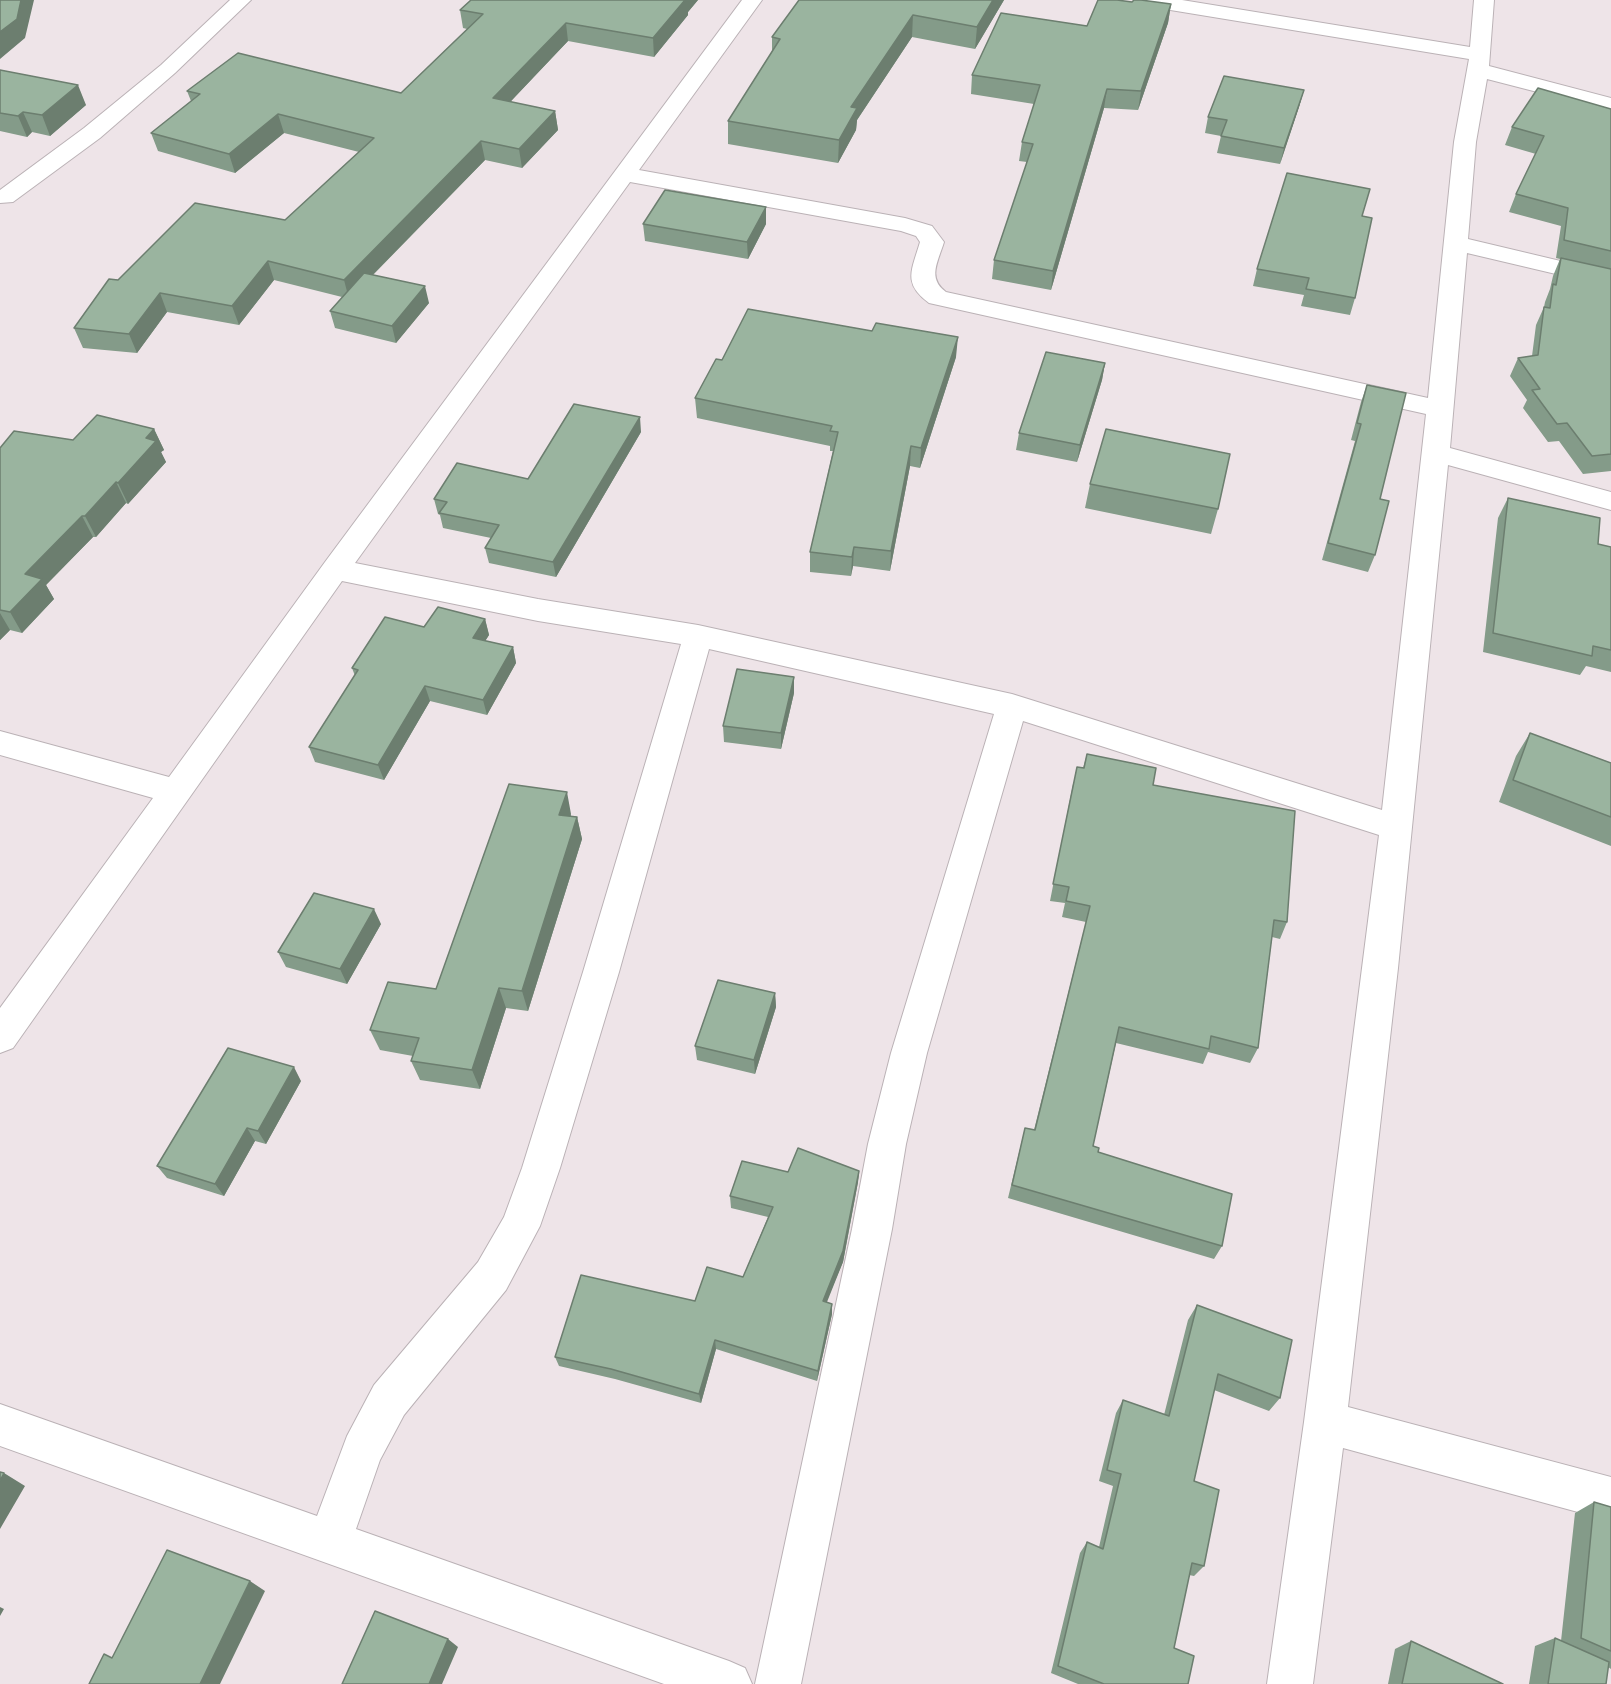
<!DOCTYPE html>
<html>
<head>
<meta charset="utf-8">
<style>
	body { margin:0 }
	canvas { display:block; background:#eee4e8 }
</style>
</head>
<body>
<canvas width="1611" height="1684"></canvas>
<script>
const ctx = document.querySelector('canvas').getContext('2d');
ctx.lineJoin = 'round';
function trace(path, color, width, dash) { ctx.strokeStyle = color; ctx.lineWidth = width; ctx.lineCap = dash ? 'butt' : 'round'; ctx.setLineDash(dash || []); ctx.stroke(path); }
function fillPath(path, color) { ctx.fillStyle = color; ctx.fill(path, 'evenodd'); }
const minor = new Path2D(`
	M230,0H251L175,73L100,138L13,202L0,203V190L84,128L161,65Z
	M742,0H762L639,170L905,218L932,226L944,242C938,262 927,278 946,292L1428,398L1454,142L1469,59L1146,6L1139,4L1136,0H1182L1470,47L1474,0H1494L1489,66L1611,98V111L1487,79L1476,142L1468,239L1611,273V287L1467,253L1450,448L1611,492V510L1448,465L1398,968L1348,1407L1611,1477V1521L1343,1448L1313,1684H1267L1304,1422L1379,835L1023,721L927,1053L906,1144L892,1229L801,1684H755L852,1229L868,1144L891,1053L994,714L709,649L619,972L560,1168L540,1226L506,1290L404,1415L380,1460L356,1529L729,1661L745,1668L752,1684H664L0,1446V1404L317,1516L347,1436L374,1385L478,1262L504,1217L522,1168L583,972L681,644L538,621L342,581L13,1048L0,1053V1008L153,798L0,755V731L169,777L325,562ZM630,182L901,231L916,236L920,242C912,270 902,283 929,303L1426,414L1382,810L1012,694L698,625L538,599L355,563Z`);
const wall = new Path2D(`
	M471,0H698L688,12V15L654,57L568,41L510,102L555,111L558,130L522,168L485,160L373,275L429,303L396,343L335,328L330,311L342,297L274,280L239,325L167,312L137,353L83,348L74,328L118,280L285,220L359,152L284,133L235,173L158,151L151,133L191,101L187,91L401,93L467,29L463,28L460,10Z
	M799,0H1004L975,49L912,37L857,120L856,130L838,163L728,144V121L772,52V37Z
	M1132,2L1171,4L1168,23L1138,110L1104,108L1051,290L992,279L994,260L1027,162L1019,161L1022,142L1034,104L971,94L972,75L1087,26Z
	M0,70L86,105L50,136L32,132L27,137L0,131Z
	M1304,90L1299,107L1280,164L1217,153L1221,136L1205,133L1208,117Z
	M1611,109V471L1583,474L1559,441L1548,442L1523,408L1527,400L1510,376L1518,358L1532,356L1536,325L1544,307L1545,302L1550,289L1553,276L1560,259L1556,258L1561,226L1509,212L1516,194L1536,154L1505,145L1512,127Z
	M766,207V224L748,259L645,241L643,224Z
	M1362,216L1355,298L1350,315L1301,306L1304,295L1253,286L1257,269Z
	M956,357L920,468L910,466L890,571L853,566L851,576L810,572V552L833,451H830V446L697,418L695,398L722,360Z
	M1105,363L1102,380L1077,462L1016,450L1019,433Z
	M1367,385L1375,555L1368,572L1322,560L1355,441L1351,440L1361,402Z
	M154,429L164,450L161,452L166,462L128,504L126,503L96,537H93L46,585L54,599L22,633L10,630L0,640V448L73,440Z
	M641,432L556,577L489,563L485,548L491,538L443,528L440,515L438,514L434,499L528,479Z
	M1090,484L1218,509L1211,534L1085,508Z
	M1508,498L1598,544L1611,547V672L1586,666L1580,675L1483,652L1498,518Z
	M485,619L489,635L485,641L513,647L516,663L487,715L430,701L384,780L315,762L309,747L355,676L352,668L424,627Z
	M794,693L781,749L724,742L723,726Z
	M1530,733L1611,763V846L1499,802L1516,756Z
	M1087,754L1153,785L1287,922L1280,939L1272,937L1258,1048L1250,1063L1208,1052L1203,1064L1116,1043L1093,1146L1098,1152L1222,1246L1214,1259L1008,1198L1025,1128L1034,1130L1086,922L1062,917L1065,903L1050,901L1073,784L1083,768Z
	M571,814V816L577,817L582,839L528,1011L506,1008L480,1089L420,1080L411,1061L413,1056L380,1050L370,1030L436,989Z
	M381,924L347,984L286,967L278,952Z
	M775,993L776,1007L755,1074L697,1060L695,1046Z
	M301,1081L266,1144L255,1141L224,1196L167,1178L157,1166Z
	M859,1171L858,1182L843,1262L826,1302L832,1304V1314L817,1381L716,1349L701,1403L615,1379L559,1366L555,1357L695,1301L743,1277L768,1217L731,1208L730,1196L788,1172Z
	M1197,1305L1280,1398L1269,1411L1214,1390L1194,1481L1204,1566L1194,1576L1189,1575L1174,1648L1188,1684H1078L1051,1673L1080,1553L1087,1542L1099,1547L1113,1486L1099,1481L1116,1413L1123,1400L1164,1415L1188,1320Z
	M1594,1502L1611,1507V1669L1608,1667L1606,1684H1529L1535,1646L1555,1638L1561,1641L1575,1513Z
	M1411,1641L1503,1684H1388L1395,1649Z`);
const shadedWall = new Path2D(`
	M21,0H34L25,38L0,59V32Z
	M685,0H698L688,12V15L654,57L653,38Z
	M993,0H1004L975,49L977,27Z
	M1171,4L1168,23L1138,110L1141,91Z
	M913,15L912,37L857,120L856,130L838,163L839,140L851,107Z
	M566,23L568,41L496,117L493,98Z
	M78,85L86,105L50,136L42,115Z
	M1107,89L1104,108L1051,290L1053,271Z
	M1304,90L1299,107L1280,164L1284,148Z
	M555,111L558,130L522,168L519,149Z
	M23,112L32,132L27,137L18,116Z
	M278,114L284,133L235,173L229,154Z
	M481,141L485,160L349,299L344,280Z
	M766,207V224L748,259L747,242Z
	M268,261L274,280L239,325L232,306Z
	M425,286L429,303L396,343L392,326Z
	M160,293L167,312L137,353L129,334Z
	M958,337L956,357L920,468L921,448Z
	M1105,363L1102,380L1077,462L1080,445Z
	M640,417L641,432L556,577L553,562Z
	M154,429L164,450L161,452L166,462L128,504L118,483L146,438Z
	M911,446L910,466L890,571L891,551Z
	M116,482L126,503L96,537L85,516Z
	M82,516L93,537L46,585L54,599L22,633L10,612L25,574Z
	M854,547L853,566L851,576L852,557Z
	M0,613L10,630L0,640Z
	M485,619L489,635L477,654L473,638Z
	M513,647L516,663L487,715L483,700Z
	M794,677V693L781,749V733Z
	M425,686L430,701L384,780L378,765Z
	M567,792L571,814L564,837L559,815Z
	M577,817L582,839L528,1011L522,991Z
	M374,909L381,924L347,984L340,969Z
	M499,988L506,1008L480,1089L472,1070Z
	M775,993L776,1007L755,1074L754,1060Z
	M294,1067L301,1081L266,1144L258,1131Z
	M247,1128L255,1141L224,1196L215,1184Z
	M859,1171L858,1182L843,1262L823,1312V1301Z
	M832,1304V1314L817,1381L818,1371Z
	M715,1340L716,1349L701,1403L699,1394Z
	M4,1473L25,1486L0,1529V1481Z
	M250,1581L265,1591L220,1684H200Z
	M0,1607L4,1609L0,1616Z
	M448,1639L458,1647L442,1684H429Z`);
const building = new Path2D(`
	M0,0H21L17,19L0,32Z
	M471,0H685L653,38L566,23L493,98L555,111L519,149L481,141L344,280L268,261L232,306L160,293L129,334L74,328L109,279L118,280L195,203L285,220L374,138L278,114L229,154L151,133L200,94L187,91L238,53L401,93L483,14L460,10Z
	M799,0H993L977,27L913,15L851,107L857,108L839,140L728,121L780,39L772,37Z
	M1098,0H1117L1132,2L1134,0H1141L1171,4L1141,91L1107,89L1053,271L994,260L1033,144L1022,142L1040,85L972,75L1001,13L1087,26Z
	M0,70L78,85L42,115L23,112L18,116L0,113Z
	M1224,76L1304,90L1284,148L1221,136L1227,120L1208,117Z
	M1538,88L1611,109V251L1564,240L1568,208L1516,194L1544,136L1512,127Z
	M1287,173L1370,189L1362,216L1372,218L1355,298L1306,289L1309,278L1257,269Z
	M665,190L766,207L747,242L643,224Z
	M1561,258L1611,269V454L1592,456L1567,423L1557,424L1532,390L1540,389L1518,358L1538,355L1544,307L1550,308L1553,284L1556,285Z
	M364,273L425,286L392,326L330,311Z
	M748,309L872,331L876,323L958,337L921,448L911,446L891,551L854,547L852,557L810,552L838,432L830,431L832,426L695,398L716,359L722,360Z
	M1046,352L1105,363L1080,445L1019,433Z
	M1367,385L1406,393L1380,499L1389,501L1375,555L1328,543L1361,424L1357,423Z
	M574,404L640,417L553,562L485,548L499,525L439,513L447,502L434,499L457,463L528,479Z
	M97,415L154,429L146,438L156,441L118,483L116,482L85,516H82L25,574L42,579L10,612L0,610V448L14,431L73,440Z
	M1106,429L1230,454L1218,509L1090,484Z
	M1508,498L1600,518L1598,544L1611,547V650L1593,646L1592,656L1493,633Z
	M438,607L485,619L473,638L513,647L483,700L425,686L378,765L309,747L358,670L352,668L385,617L424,627Z
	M737,669L794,677L781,733L723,726Z
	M1530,733L1611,763V817L1513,780Z
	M1087,754L1156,768L1153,785L1295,811L1287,922L1274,920L1258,1048L1211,1036L1209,1049L1119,1027L1093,1146L1099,1148L1098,1152L1232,1194L1222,1246L1012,1185L1025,1128L1035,1130L1090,906L1066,901L1069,887L1053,884L1077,767L1084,768Z
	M509,784L567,792L559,815L577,817L522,991L499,988L472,1070L411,1061L419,1038L370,1030L388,982L436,989Z
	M314,893L374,909L340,969L278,952Z
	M718,980L775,993L754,1060L695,1046Z
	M228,1048L294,1067L258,1131L247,1128L215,1184L157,1166Z
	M798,1148L859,1171L843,1251L823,1301L832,1304L818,1371L715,1340L699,1394L611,1369L555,1357L581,1275L695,1301L707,1267L743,1277L773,1207L730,1196L742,1161L788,1172Z
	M1197,1305L1292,1340L1280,1398L1218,1374L1194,1481L1219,1490L1204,1566L1192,1563L1174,1648L1194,1656L1188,1684H1104L1058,1666L1087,1542L1103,1549L1121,1474L1107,1470L1123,1400L1169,1416Z
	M0,1472L4,1473L0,1481Z
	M1594,1502L1611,1507V1651L1581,1638Z
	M167,1550L250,1581L200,1684H89L104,1654L112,1658Z
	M375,1611L448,1639L429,1684H342Z
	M1555,1638L1609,1662L1606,1684H1548Z
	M1411,1641L1503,1684H1402Z`);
trace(minor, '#bbb2b6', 2);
fillPath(minor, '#fff');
fillPath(wall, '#849b89');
fillPath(shadedWall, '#6c7e6f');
fillPath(building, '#9ab49f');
trace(building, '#6c7e6f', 1.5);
</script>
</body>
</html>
